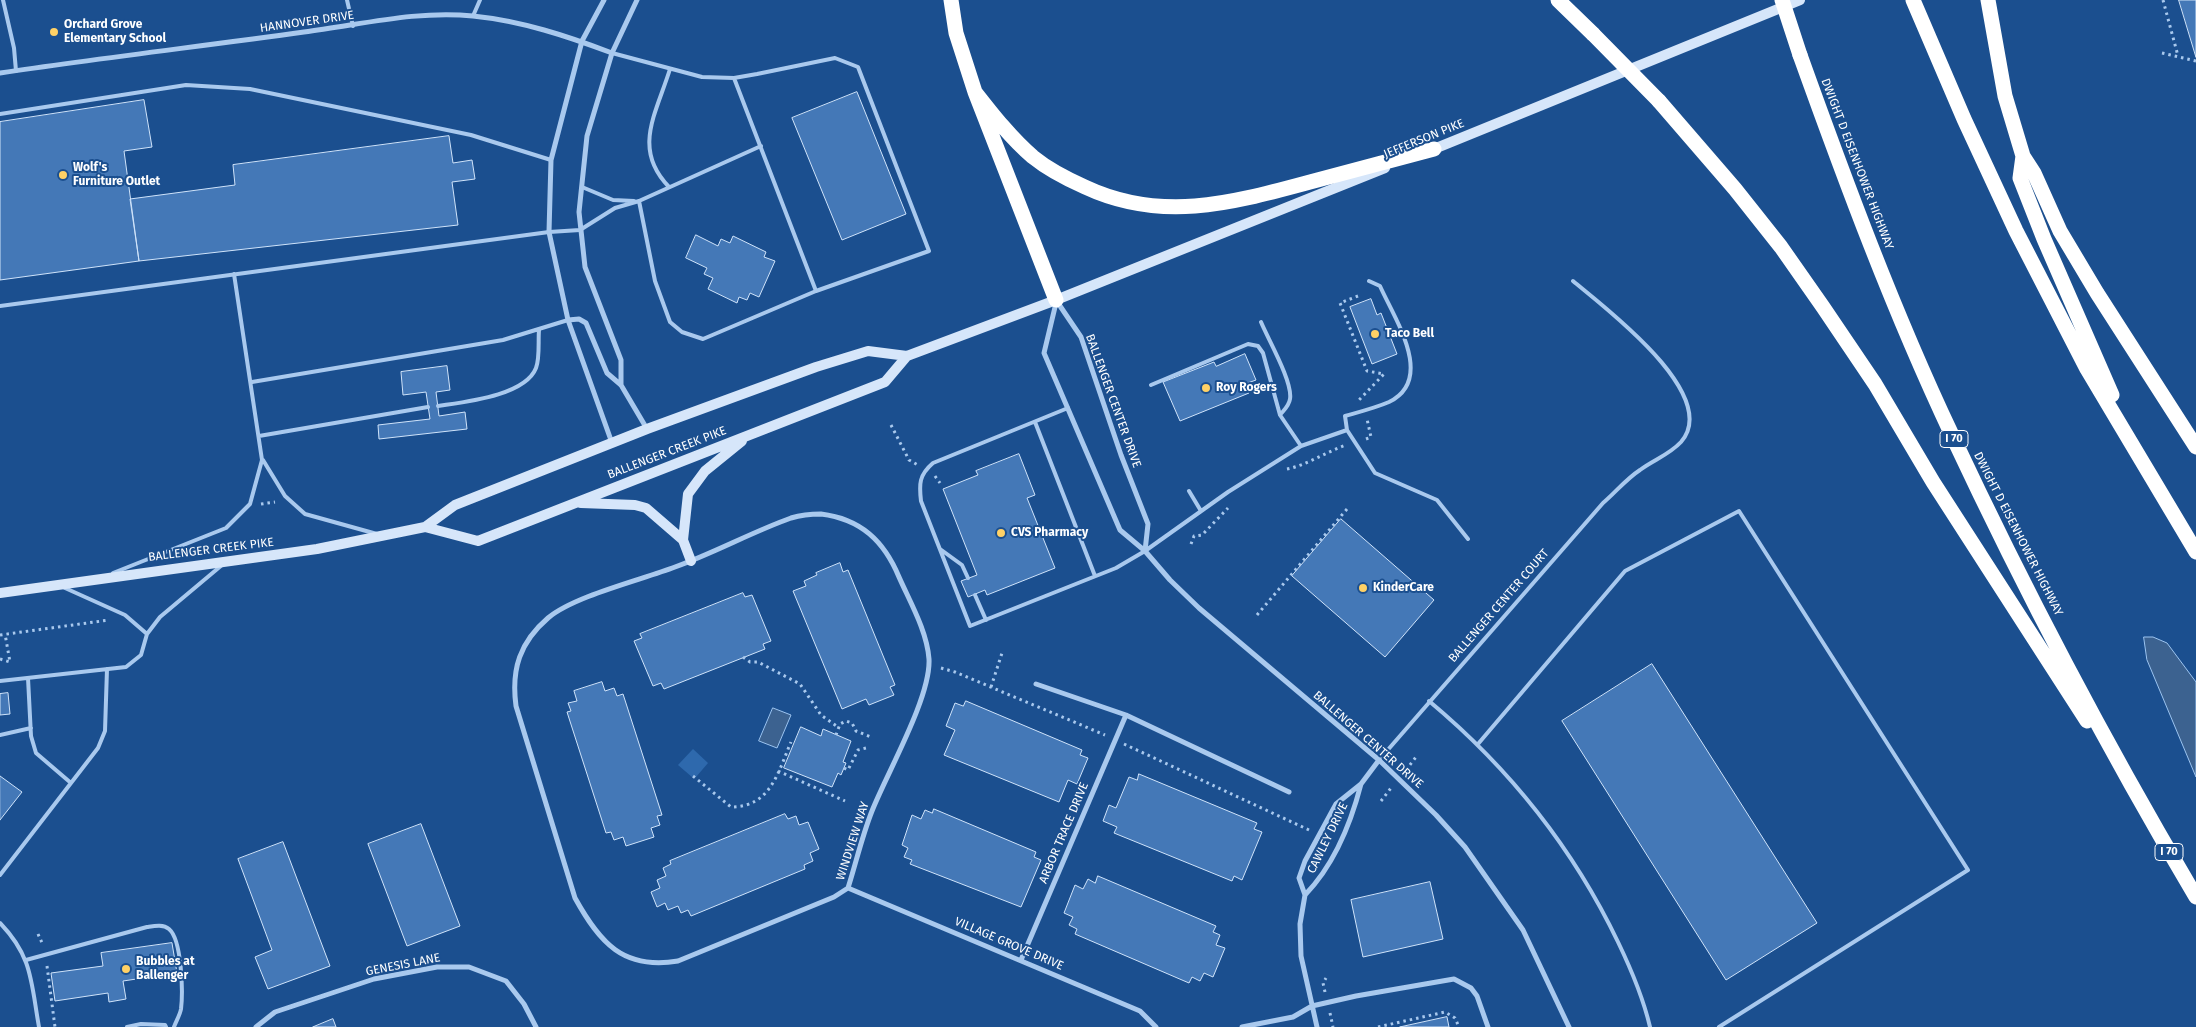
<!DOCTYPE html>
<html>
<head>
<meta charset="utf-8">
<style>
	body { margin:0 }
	canvas { display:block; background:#1b4f8f }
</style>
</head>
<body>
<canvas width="2196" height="1027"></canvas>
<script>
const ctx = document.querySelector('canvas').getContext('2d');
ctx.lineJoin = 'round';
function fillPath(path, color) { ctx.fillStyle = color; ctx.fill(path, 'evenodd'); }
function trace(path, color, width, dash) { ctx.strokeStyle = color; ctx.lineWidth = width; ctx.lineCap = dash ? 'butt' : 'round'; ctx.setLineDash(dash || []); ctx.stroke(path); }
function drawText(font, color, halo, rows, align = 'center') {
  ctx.font = font + ' "Fira Sans",sans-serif'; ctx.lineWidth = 4; ctx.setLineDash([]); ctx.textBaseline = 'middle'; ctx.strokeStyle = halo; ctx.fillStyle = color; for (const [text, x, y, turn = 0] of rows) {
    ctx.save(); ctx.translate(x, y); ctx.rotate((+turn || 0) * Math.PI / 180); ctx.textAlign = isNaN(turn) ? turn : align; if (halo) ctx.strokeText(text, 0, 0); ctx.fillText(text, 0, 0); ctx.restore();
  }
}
const green = new Path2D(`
	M693,749L708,763L696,777L694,775L692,777L678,765Z`);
const water = new Path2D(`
	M2144,637H2153L2167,643L2196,682V777L2147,660Z
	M773,708L791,715L777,748L759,741Z`);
const building = new Path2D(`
	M2179,0H2196V57Z
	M857,92L906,214L842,240L792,118Z
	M144,100L152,147L124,151L139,261L0,280V122Z
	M449,136L453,163L472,160L475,179L452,182L458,225L139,261L130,199L235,185L233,165Z
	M696,235L718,246L721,239L730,243L733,236L766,252L764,257L775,261L759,297L750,293L747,300L739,297L737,303L708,289L713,278L704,274L707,268L686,258Z
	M1371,299L1377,315L1381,313L1397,354L1372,364L1350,307Z
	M1245,354L1256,380L1245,384L1249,393L1180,421L1163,382L1214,362L1216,366Z
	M447,366L450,390L436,392L439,416L465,412L467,429L379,439L378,425L430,419L426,392L403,395L401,372Z
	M1019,454L1035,495L1027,498L1055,568L987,595L985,590L968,597L961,581L977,575L943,489L978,475L976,471Z
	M1341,519L1434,600L1385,657L1292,576Z
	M840,563L843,572L848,570L895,685L890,687L894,695L869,705L866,699L842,709L793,591L806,586L804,581L817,575L816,573Z
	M743,593L745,597L752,595L771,641L763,644L765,649L664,689L661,683L653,686L634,641L642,638L640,634Z
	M1652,664L1817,923L1726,980L1562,721Z
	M602,682L605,691L614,688L617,696L623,694L662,815L657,816L660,825L651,828L654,837L626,846L623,837L614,840L611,832L606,833L567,712L571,711L568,703L577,701L574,691Z
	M8,693L10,714L0,715V694Z
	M966,701L1082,750L1080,755L1088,758L1077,784L1068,780L1059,802L944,755L955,730L946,726L955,703L963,706Z
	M801,727L821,736L823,729L851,741L843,762L846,763L841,775L838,773L832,787L784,768Z
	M1139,774L1257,823L1254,829L1262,832L1242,880L1234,876L1232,881L1114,833L1117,827L1103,821L1109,805L1116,808L1129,777L1137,780Z
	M0,776L22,792L0,820Z
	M934,809L1036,852L1034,857L1041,860L1021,907L910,864L912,860L904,857L908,848L902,845L912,815L921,819L925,810L932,813Z
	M785,814L788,819L796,816L799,825L808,822L819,849L810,853L813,861L804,865L805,869L691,916L688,910L681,913L678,906L668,910L665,903L657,907L651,892L660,888L657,880L666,876L663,868L671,864L670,861Z
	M421,824L460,926L407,946L368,844Z
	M283,842L330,966L268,989L255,957L272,950L238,859Z
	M1098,876L1216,926L1213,932L1220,935L1216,945L1225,948L1213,977L1204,973L1200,981L1192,977L1189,983L1075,934L1077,929L1069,925L1073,917L1064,913L1075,885L1083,889L1088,879L1095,883Z
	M1430,882L1443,939L1363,957L1351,900Z
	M172,943L177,973L123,981L126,999L109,1002L108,993L55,1001L51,973L103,966L101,953Z
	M1447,1017L1449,1027H1400Z
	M333,1019L336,1027H313Z`);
const path = new Path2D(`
	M2163,0L2178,56
	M2162,53L2196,61
	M1358,296L1340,303L1367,371L1384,374L1359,400
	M891,425L909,460L918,465
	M1366,439L1371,437L1367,419
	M1287,469C1307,465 1326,452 1346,445
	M935,476L940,483
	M261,504L275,502
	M1191,544L1194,536L1202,535L1228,508
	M1257,615L1347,509
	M0,635L109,620
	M743,657L750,662H758L800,684L821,715L838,727
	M0,659L10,662L5,634
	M941,668L955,672L1105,735
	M991,687L1002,653
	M836,735L840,724L846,721L852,723L856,731L871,737
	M1124,744L1309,830
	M844,768L848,770L858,750L866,748
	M1406,770L1416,757
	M778,771L845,801
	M693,776L731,807C771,807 778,772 791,742
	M1381,801L1391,788
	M38,934L43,945
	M47,966L55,1027
	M1325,992L1323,983L1326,978
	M1330,1013L1333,1027
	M1378,1027L1445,1012L1455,1018L1459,1027`);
const lane = new Path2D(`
	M3,0L14,48L16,71
	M347,0L353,26
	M473,16L480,0
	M612,53L702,77L734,78L757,74L835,58L858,67L929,251L816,291L734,78
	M0,114L186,85L250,89L471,135L551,160
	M761,146L639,201L655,281L670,322L682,332L703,339L816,291
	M582,187L613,200L634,201
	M669,187C632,149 656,114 670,69
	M1369,281L1380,286C1394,318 1436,379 1389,402C1375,408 1359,412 1345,416L1347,430L1375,473L1437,500L1468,539
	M0,306L549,232L580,230L615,208L639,201
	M1261,322C1268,339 1293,382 1290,399C1289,406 1284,410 1280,415
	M252,382L503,340L568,320
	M1151,385L1248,344L1258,346L1263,353L1280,415L1301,446
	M438,406C464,402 525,396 536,368C540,358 538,341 539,330
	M1068,408L933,463C919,475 919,484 921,501L970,626L1116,568L1145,551L1228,492L1301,446L1347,430
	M1035,422L1095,576
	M259,436L428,407
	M263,460L285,496L305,514L377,534
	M1189,491L1201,511
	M940,549L962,565L968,578
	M113,573L226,528L250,504L262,460L234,274
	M65,588L125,615L147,634L160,617L222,565
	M975,595L986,620
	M28,678L31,736L36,753L71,783
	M0,681L126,667L141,655L147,634
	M1429,701C1508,767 1573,848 1618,942C1631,969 1643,997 1650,1027
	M0,735L31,728
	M1478,744L1625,571L1739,511L1968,870L1719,1027
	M1379,760L1603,503C1615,493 1626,479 1640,470C1653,460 1669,455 1681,442C1722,395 1604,307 1573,281
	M0,875L98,748L105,731L107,669
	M0,923C33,957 31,983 39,1027
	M26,960L147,927C154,926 163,924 169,929C182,940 183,992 181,1009C180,1015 176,1021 174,1027
	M127,1027L141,1024L165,1025L166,1027`);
const street = new Path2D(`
	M604,0L582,41L551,160L549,232L568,320L612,443
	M0,73C101,58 203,46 304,32C360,25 417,10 473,16C522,21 567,36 612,53
	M1056,300L1081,337L1121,455L1148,524L1145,551
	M1056,303L1044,353L1120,530L1145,551L1170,580L1199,608L1379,760L1436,815L1465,847L1523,930L1569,1027
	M568,320L579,319L586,323L607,373L621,385L647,429
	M621,385V360L585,267L579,212L587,136L612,53L637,0
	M821,514C861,519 884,541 899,577C910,602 927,631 929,659C931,697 887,773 872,811C862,836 856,863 848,888L834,897L678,961C623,970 600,943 575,898L516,706C511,669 520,642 548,618C574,596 641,580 675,567C714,553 752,532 791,518C801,515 811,514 821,514Z
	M1036,684L1126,715L1289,792
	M1361,784L1379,760
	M848,888L1140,1011L1156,1027
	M1305,895C1333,866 1351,823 1361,784L1336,804L1305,861L1299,878L1305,895L1300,924L1301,956L1317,1027
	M1021,960L1126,715
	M256,1027L275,1012L374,979L437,967H469L506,981L524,1004L536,1027
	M1242,1027L1293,1017L1312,1006L1356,996L1454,979L1471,988L1477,996L1488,1027`);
const secondary = new Path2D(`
	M1429,151L1800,0
	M581,503L635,505L646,508L683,540L691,561
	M425,527L478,541L885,382L907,356
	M683,540L688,494L705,471L742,441
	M0,593L317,549L425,527L455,505L647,429L816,367L868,351L907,356L1056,300L1385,168`);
const highway = new Path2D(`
	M951,0L956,33L975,92L1056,300
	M1558,0L1593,34
	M1913,0L1964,119L2016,231L2087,369L2196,552
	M1988,0L2005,96L2023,156L2034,173L2060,231L2097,293L2196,447
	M1800,55C1846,183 1893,310 1951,433C2025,591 2107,747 2196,897
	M975,92C993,115 1011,138 1033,157C1049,170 1067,179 1085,187C1162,223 1232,203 1310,182C1351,171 1393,160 1434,149
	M1659,101L1735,189L1781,247L1823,307L1875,384L1933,482L2087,721
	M2023,156L2020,178L2044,239L2112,395`);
const highwayBridge = new Path2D(`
	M1782,0L1800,55
	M1593,34L1659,101`);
const markers = [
	[54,32,5,"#ffd166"],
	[63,175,5,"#ffd166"],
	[1375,334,5,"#ffd166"],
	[1206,388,5,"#ffd166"],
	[1001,533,5,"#ffd166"],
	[1363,588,5,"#ffd166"],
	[126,969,5,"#ffd166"]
];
const shields = [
	[1954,439,28],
	[2169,852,28]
];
const shieldNames = [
	["I 70",1954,439],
	["I 70",2169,852]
];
const streetNames = [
	["HANNOVER DRIVE",307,22,-8],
	["JEFFERSON PIKE",1424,139,-22],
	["DWIGHT D EISENHOWER HIGHWAY",1857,164,69],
	["BALLENGER CENTER DRIVE",1113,401,70],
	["BALLENGER CREEK PIKE",667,453,-21],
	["DWIGHT D EISENHOWER HIGHWAY",2018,534,63],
	["BALLENGER CREEK PIKE",211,550,-7],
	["BALLENGER CENTER COURT",1499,606,-49],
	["BALLENGER CENTER DRIVE",1368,740,41],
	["ARBOR TRACE DRIVE",1064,833,-67],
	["CAWLEY DRIVE",1328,838,-64],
	["WINDVIEW WAY",853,841,-72],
	["VILLAGE GROVE DRIVE",1009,944,23],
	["GENESIS LANE",403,965,-11]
];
const poiNames = [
	["Orchard Grove",64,25],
	["Elementary School",64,39],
	["Wolf's",73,168],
	["Furniture Outlet",73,182],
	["Taco Bell",1385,334],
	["Roy Rogers",1216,388],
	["CVS Pharmacy",1011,533],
	["KinderCare",1373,588],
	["Bubbles at",136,962],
	["Ballenger",136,976]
];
fillPath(green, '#2e69ad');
fillPath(water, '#3c6290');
trace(water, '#9cc4f0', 1);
fillPath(building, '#4478b7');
trace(building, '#cfe3fa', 1);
trace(path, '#a9c9ee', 3, [2.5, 4]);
trace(lane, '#a9c9ee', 4);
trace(street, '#a9c9ee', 5);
trace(secondary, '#d6e6fa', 10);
trace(highway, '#fff', 15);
trace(highwayBridge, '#fff', 15);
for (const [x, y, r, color] of markers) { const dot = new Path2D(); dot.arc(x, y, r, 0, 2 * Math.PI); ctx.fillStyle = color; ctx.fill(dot); trace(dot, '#1b4f8f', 2); }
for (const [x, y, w] of shields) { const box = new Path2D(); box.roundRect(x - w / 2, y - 8.5, w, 17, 4); ctx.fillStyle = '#1b4f8f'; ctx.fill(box); trace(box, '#fff', 1); }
drawText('bold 11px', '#fff', null, shieldNames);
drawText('12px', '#fff', '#1b4f8f', streetNames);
drawText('bold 12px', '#fff', '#1b4f8f', poiNames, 'left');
</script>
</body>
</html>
